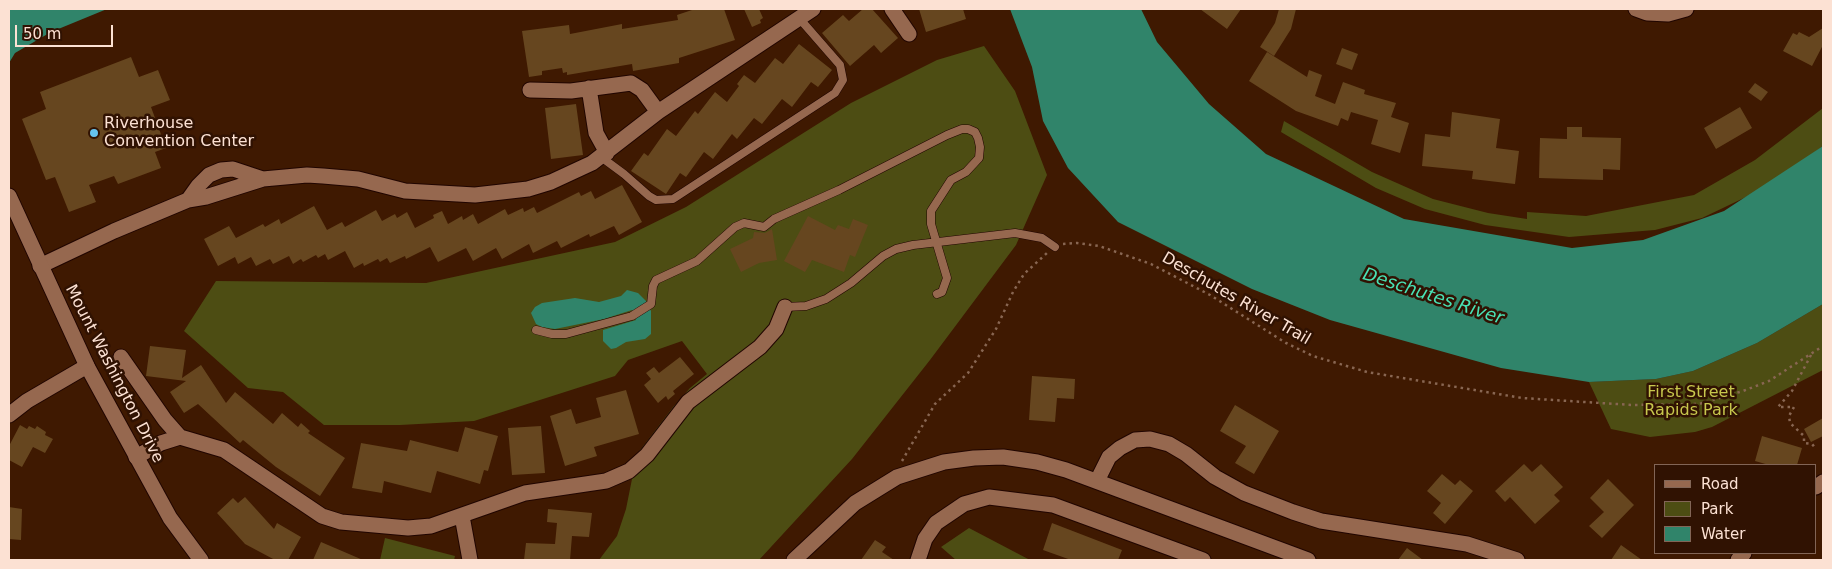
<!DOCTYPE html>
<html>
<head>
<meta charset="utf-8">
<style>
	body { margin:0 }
	#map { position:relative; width:1832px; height:569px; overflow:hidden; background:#3f1901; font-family:"DejaVu Sans",sans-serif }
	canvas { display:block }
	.frame { position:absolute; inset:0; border:10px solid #fce1d3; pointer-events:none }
	.legend { position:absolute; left:1654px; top:464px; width:162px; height:90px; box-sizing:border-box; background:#301202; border:1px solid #826556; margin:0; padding:6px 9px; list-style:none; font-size:15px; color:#fce1d3 }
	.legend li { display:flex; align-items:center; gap:10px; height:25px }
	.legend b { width:25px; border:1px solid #826556 }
	.scale { position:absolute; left:15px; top:25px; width:98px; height:22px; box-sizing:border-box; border:2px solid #fce1d3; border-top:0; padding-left:6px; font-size:15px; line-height:18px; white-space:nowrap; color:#fce1d3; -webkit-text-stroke:4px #301202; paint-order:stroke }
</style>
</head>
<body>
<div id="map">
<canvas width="1832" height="569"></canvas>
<div class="frame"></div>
<ul class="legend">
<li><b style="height:6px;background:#96684f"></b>Road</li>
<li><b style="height:14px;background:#4d4d13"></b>Park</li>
<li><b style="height:14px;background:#30846a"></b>Water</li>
</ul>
<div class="scale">50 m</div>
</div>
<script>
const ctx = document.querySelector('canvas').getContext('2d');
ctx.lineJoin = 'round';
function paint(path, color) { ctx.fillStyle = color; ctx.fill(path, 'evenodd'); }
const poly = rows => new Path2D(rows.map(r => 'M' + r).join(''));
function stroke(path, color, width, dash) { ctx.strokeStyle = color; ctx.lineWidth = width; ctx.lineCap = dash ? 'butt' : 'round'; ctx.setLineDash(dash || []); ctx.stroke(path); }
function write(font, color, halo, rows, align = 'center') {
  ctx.font = font + ' "DejaVu Sans",sans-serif'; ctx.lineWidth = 5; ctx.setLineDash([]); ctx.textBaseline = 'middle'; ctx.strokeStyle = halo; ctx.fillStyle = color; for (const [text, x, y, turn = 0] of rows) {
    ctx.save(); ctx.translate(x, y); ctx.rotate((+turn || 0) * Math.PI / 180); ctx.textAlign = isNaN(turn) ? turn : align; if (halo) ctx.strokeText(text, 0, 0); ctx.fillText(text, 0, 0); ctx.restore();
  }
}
const green = poly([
	[984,46,1015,91,1047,175,1016,245,930,360,852,459,759,560,599,560,617,536,626,509,637,454,673,407,690,388,707,374,682,341,628,360,615,376,474,421,400,425,324,425,283,392,248,388,184,331,216,281,426,283,615,242,686,207,851,103,937,60],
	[1823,108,1823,146,1771,185,1702,218,1655,230,1569,237,1485,225,1425,209,1376,188,1281,132,1284,121,1372,172,1433,199,1488,213,1527,219,1527,212,1586,216,1694,195,1755,160],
	[1823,304,1823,370,1712,427,1695,432,1650,437,1611,429,1589,382,1656,379,1693,371,1757,343],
	[969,528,1030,560,956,560,941,547],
	[385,538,455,556,454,560,380,560]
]);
const water = poly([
	[9,9,107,9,51,32,15,53,9,63],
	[1010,9,1141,9,1157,42,1209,104,1266,154,1404,219,1572,248,1643,240,1724,211,1823,146,1823,304,1757,343,1693,371,1656,379,1589,382,1501,368,1330,320,1252,289,1118,222,1068,168,1043,121,1032,67],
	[627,290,638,293,646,301,651,311,651,334,645,339,626,342,616,348,611,349,603,341,603,330,636,320,632,310,604,319,555,329,542,327,536,324,531,313,535,307,542,303,575,298,599,302,621,296]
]);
const building = poly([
	[695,9,724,9,735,40,679,58,679,63,633,71,632,64,567,75,567,72,563,73,562,68,542,71,542,75,529,77,522,31,569,25,570,34,622,24,622,29,678,20,677,15],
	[744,9,759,9,763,18,760,20,761,23,752,27],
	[863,9,872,9,898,38,881,53,874,45,850,66,822,33,843,15,849,21],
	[919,9,963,9,966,19,926,32],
	[1200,9,1241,9,1227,29],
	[1279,9,1296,9,1291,29,1274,56,1260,47,1275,23],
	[1823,28,1823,45,1812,66,1783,51,1793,33,1797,35,1799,32,1809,37],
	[799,44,832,70,818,87,811,82,792,107,782,99,762,124,754,118,737,139,732,134,713,159,704,152,686,177,680,173,666,194,631,171,644,153,648,156,667,129,676,136,695,111,698,114,715,92,727,102,739,86,737,84,744,75,755,83,775,58,783,64],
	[1342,48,1358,54,1352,70,1336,64],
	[1267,52,1307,77,1309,70,1322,75,1315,96,1335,104,1343,82,1365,90,1364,94,1396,103,1391,117,1409,123,1400,153,1371,144,1378,120,1351,112,1348,121,1341,118,1338,126,1296,111,1249,81],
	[131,57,139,77,158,70,170,100,151,107,166,148,155,152,161,168,118,184,114,176,89,185,96,202,69,212,55,177,46,180,22,119,46,109,40,92],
	[1755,83,1768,92,1761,101,1748,92],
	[576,104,583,155,551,159,545,108],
	[1740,107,1752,128,1716,149,1704,128],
	[1452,112,1500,119,1496,148,1519,151,1515,184,1472,179,1473,171,1422,166,1425,134,1450,137],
	[1567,127,1582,127,1582,137,1621,138,1620,170,1603,169,1603,180,1539,178,1540,138,1567,139],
	[622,185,642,222,619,235,614,226,590,237,589,234,561,248,557,241,533,253,529,244,502,259,496,248,473,261,466,248,438,262,430,247,406,259,405,256,390,263,387,258,380,262,378,259,364,266,363,263,354,268,345,251,328,260,325,254,318,258,316,255,303,262,301,259,293,264,289,256,273,264,270,259,256,266,251,257,238,264,235,257,218,266,204,239,229,226,236,238,263,224,265,227,279,219,281,224,314,206,327,230,342,222,345,227,376,210,382,221,395,214,397,218,407,212,415,228,434,218,433,215,442,211,448,224,462,216,463,220,473,214,478,224,505,209,508,215,523,208,524,212,534,207,537,213,579,192,581,196,591,191,595,199],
	[808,216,835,230,838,225,849,229,853,219,868,225,855,257,850,255,844,272,812,260,805,272,784,261],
	[772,229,777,260,759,263,741,272,730,249,753,238,754,232,765,233],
	[150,346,186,350,182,378,201,365,226,403,235,392,273,424,282,413,298,427,301,423,310,431,308,433,345,458,320,496,276,467,243,440,240,443,198,404,184,413,170,392,186,381,146,376],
	[680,357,694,374,673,391,675,394,668,400,666,396,658,403,644,385,651,379,646,373,654,367,659,373],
	[1032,376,1075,379,1074,399,1057,398,1055,422,1029,420],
	[626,390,639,434,594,447,597,456,565,466,550,416,571,409,576,424,601,417,596,398],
	[1235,405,1279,431,1254,474,1235,463,1246,446,1220,431],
	[1823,418,1823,436,1811,442,1804,429],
	[20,425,27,429,29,426,35,429,37,426,46,432,45,435,53,439,45,453,33,447,22,467,9,460,9,446],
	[541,426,545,473,512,475,508,428],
	[465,427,498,436,488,471,484,470,480,484,437,471,431,493,384,481,382,493,352,488,361,443,407,451,410,440,458,452],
	[1762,436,1802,448,1797,465,1769,465,1755,461],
	[1524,464,1532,472,1541,464,1563,487,1554,495,1560,501,1535,524,1510,497,1505,502,1495,491],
	[1442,474,1455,485,1460,480,1473,491,1445,524,1433,513,1441,503,1427,491],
	[1608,479,1634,505,1602,538,1589,526,1604,512,1590,498],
	[245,497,274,529,277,523,301,537,288,560,275,560,245,544,217,513,233,498,238,503],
	[9,507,22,509,21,540,9,539],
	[548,509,592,513,589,537,572,536,570,560,524,560,526,543,555,544,557,523,547,522],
	[1052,523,1122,550,1118,560,1071,560,1043,550],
	[875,540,886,547,882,552,894,560,861,560],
	[321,542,363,560,313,560],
	[1621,545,1642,560,1611,560],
	[1407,548,1423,560,1398,560]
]);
const path = poly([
	[1063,244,1077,243,1099,246,1151,264,1210,295,1286,343,1313,356,1367,372,1522,398,1632,405,1699,404,1743,391,1769,381,1823,346],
	[1811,355,1792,391,1778,407,1794,407,1789,416,1790,423,1804,436,1804,443,1812,444,1816,449],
	[902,461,935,404,968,373,996,329,1013,292,1024,274,1047,253]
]);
const lane = poly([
	[601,157,624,174,649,196,656,200,673,199,835,93,843,80,840,65,799,18],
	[785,307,806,306,826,299,851,283,883,256,896,249,913,245,1015,233,1042,238,1055,247],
	[536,330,552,334,566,334,632,316,651,304,653,286,656,280,697,261,735,227,744,223,764,227,774,219,839,190,947,135,962,129,968,129,975,132,978,138,980,147,979,158,966,172,951,180,931,211,931,224,947,278,942,292,937,294]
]);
const street = poly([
	[892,9,909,34],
	[1636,9,1647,13,1668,14,1686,9],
	[589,88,596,133,607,153],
	[530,90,571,91,631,83,642,90,658,112],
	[188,200,198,186,209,175,221,170,233,169,263,179],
	[40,266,114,231,188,200,206,197,263,179,307,175,323,176,358,179,405,191,475,195,528,189,551,182,592,163,658,112,813,9],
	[121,357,165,420,180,437],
	[9,415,27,401,87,366],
	[136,457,161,443,180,437,224,450,322,516,341,522,408,528,431,526,525,493,606,481,629,471,647,455,688,402,760,347,776,329,785,307],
	[1097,481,1109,457,1120,448,1135,440,1150,439,1169,444,1186,454,1215,477,1244,493,1293,512,1321,521,1467,544,1517,560],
	[1816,487,1823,482],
	[462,516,470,560],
	[918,560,925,539,936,523,964,504,989,497,1053,505,1203,560],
	[1738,560,1744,553]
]);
const secondary = poly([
	[9,196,87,366,170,518,201,560],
	[794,560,855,503,897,477,944,462,974,458,1003,457,1037,462,1066,470,1308,560]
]);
const markers = [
	[94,133,5,"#66c4ef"]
];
const poiNames = [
	["Riverhouse",104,124],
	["Convention Center",104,142]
];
const streetNames = [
	["Deschutes River Trail",1236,299,30],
	["Mount Washington Drive",114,374,63]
];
const parkNames = [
	["First Street",1691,393],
	["Rapids Park",1691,411]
];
const waterNames = [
	["Deschutes River",1433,297,18]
];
paint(green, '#4d4d13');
paint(water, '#30846a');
paint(building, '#66461f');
stroke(lane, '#200500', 9);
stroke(street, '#200500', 17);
stroke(secondary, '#200500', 17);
stroke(path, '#886652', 2.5, [2.5, 4]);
stroke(lane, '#96684f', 8);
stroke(street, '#96684f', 15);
stroke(secondary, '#96684f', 15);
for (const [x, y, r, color] of markers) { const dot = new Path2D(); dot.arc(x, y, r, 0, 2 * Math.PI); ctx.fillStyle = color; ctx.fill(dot); stroke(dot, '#301202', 2); }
write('16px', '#fce1d3', '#301202', poiNames, 'left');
write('16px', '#fce1d3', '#301202', streetNames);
write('16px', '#c7c74d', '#301202', parkNames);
write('italic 18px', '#49e2b5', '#301202', waterNames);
</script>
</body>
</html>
